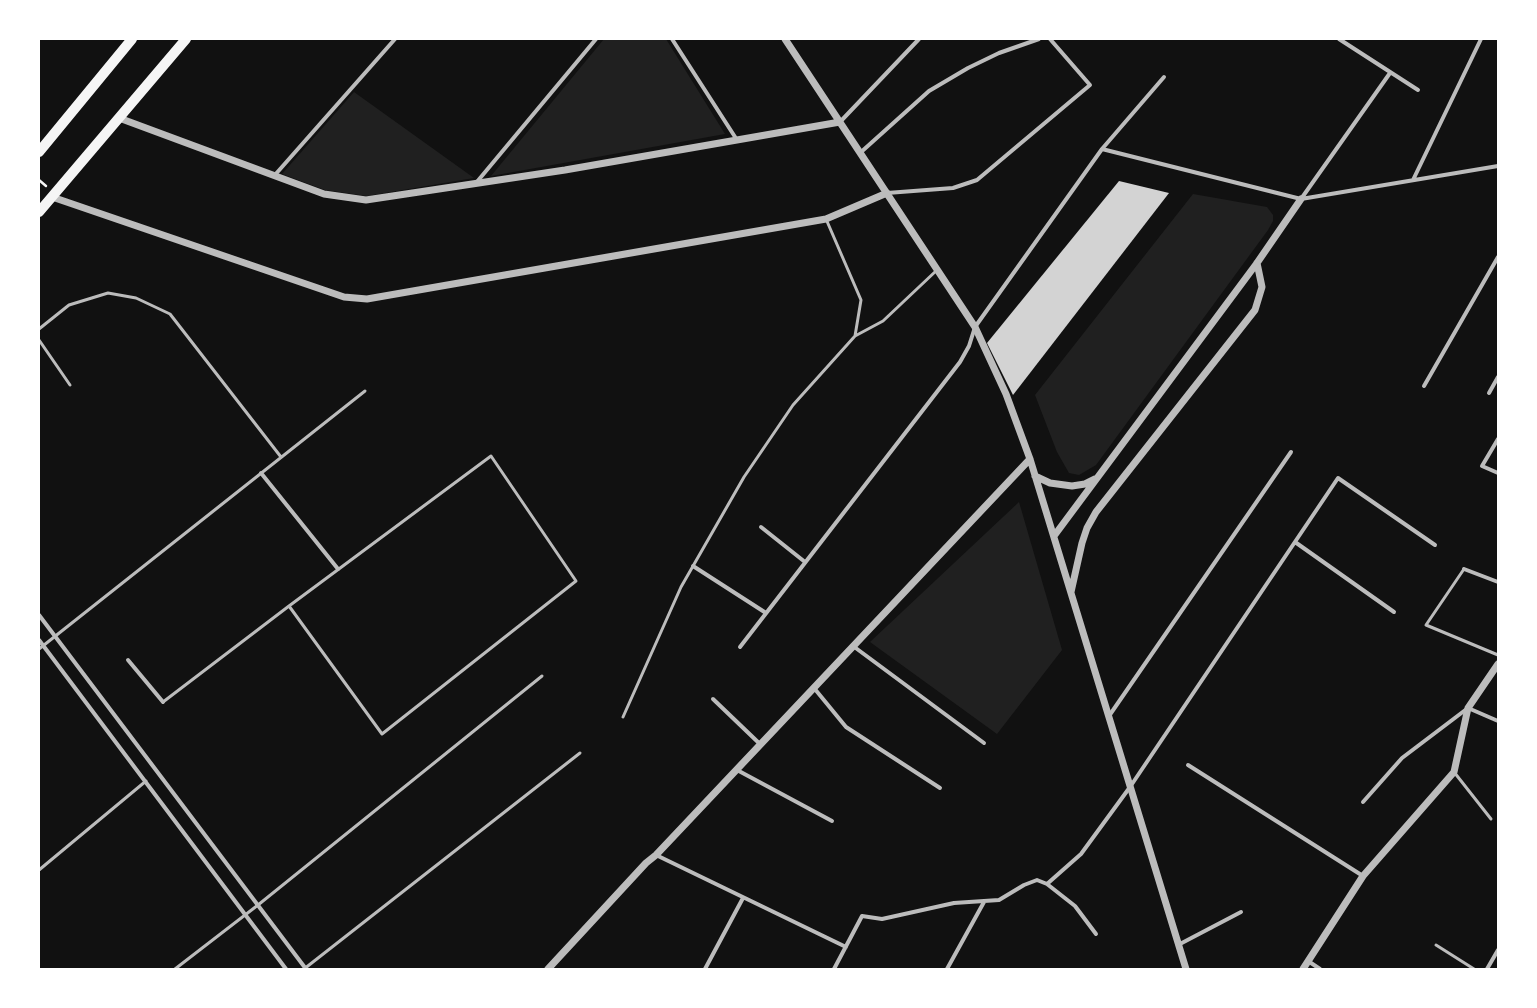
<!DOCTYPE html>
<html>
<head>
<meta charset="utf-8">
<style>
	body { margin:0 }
	#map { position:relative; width:1537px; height:1008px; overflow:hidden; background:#111; font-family:Inter,sans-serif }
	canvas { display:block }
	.frame { position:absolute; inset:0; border:40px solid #fff; pointer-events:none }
</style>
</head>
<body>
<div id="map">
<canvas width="1537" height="1008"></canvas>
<div class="frame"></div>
</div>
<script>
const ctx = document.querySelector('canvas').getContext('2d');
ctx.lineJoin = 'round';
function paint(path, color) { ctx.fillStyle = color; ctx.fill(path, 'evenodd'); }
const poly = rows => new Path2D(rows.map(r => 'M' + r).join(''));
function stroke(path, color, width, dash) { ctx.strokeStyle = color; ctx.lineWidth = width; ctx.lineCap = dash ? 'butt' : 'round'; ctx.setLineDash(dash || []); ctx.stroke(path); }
const green = poly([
	[604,39,666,39,725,134,491,176],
	[354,92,474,178,367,196,325,190,282,174],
	[1193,194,1267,207,1273,215,1273,221,1268,230,1096,465,1079,475,1069,473,1057,452,1035,395],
	[1019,502,1062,650,997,734,870,642]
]);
const building = poly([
	[1119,181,1169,193,1013,395,987,343]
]);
const path = poly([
	[39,180,46,186]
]);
const service = poly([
	[39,329,69,305,108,293,136,298,170,314,281,457],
	[855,336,883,321,937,270],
	[39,340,70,385],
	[1464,569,1426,625,1498,655],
	[39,649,365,391],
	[163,702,289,606,491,456,576,581,382,734,289,606],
	[623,717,681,587,744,477,793,405,855,336,861,300,826,219],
	[1454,772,1491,819],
	[39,870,146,781],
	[1436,945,1474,969],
	[175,969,258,905,542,676],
	[304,969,580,753]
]);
const minor = poly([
	[672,39,737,140],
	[1339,39,1418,90],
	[840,122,919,39],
	[1102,149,1301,199,1498,166],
	[860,153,929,91,968,68,999,53,1039,39],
	[274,176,395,39],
	[1413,180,1481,39],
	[476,183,596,39],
	[887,193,953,188,977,180,1090,85,1050,39],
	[1301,199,1390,73],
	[1424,386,1498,257],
	[1489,393,1498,377],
	[1498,439,1482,466,1498,473],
	[261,473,338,569],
	[761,527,805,562],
	[1295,542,1394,612],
	[693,566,766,613],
	[1464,569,1498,582],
	[39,615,306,969],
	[39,640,286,969],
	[853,646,984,743],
	[740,647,960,362,969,346,975,327,1102,149,1164,77],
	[128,660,163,702],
	[814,688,846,727,940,788],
	[713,699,761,745],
	[1109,716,1291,452],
	[1188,765,1363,876],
	[737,770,832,821],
	[1363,802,1402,758,1468,708,1498,721],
	[656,855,846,947],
	[1047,884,1081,854,1130,787,1338,478,1435,545],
	[1178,945,1241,912],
	[1308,961,1320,969],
	[705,969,743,898],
	[834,969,862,916,882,919,954,903,999,900,1024,885,1037,880,1047,884,1075,906,1096,934],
	[947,969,984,902],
	[1487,969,1498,950]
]);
const tertiary = poly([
	[785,39,975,327,1006,394,1030,459,1186,969],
	[119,118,324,194,366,200,565,170,840,122],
	[52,197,344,297,367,299,826,219,887,193],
	[1035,476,1050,483,1072,486,1085,484,1095,479],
	[1054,536,1257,263,1301,199],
	[1071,592,1082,543,1087,528,1096,512,1255,310,1262,287,1257,263],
	[548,969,646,863,656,855,1030,459],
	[1303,969,1363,876,1454,772,1468,708,1498,664]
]);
const primary = poly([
	[39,152,132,39],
	[39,212,186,39]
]);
paint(green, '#202020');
paint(building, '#d3d3d3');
stroke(path, '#f5f5f5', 2.5);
stroke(service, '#bcbcbc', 3);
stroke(minor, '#bcbcbc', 4);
stroke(tertiary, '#bcbcbc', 7);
stroke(primary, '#f5f5f5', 10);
</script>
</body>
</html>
